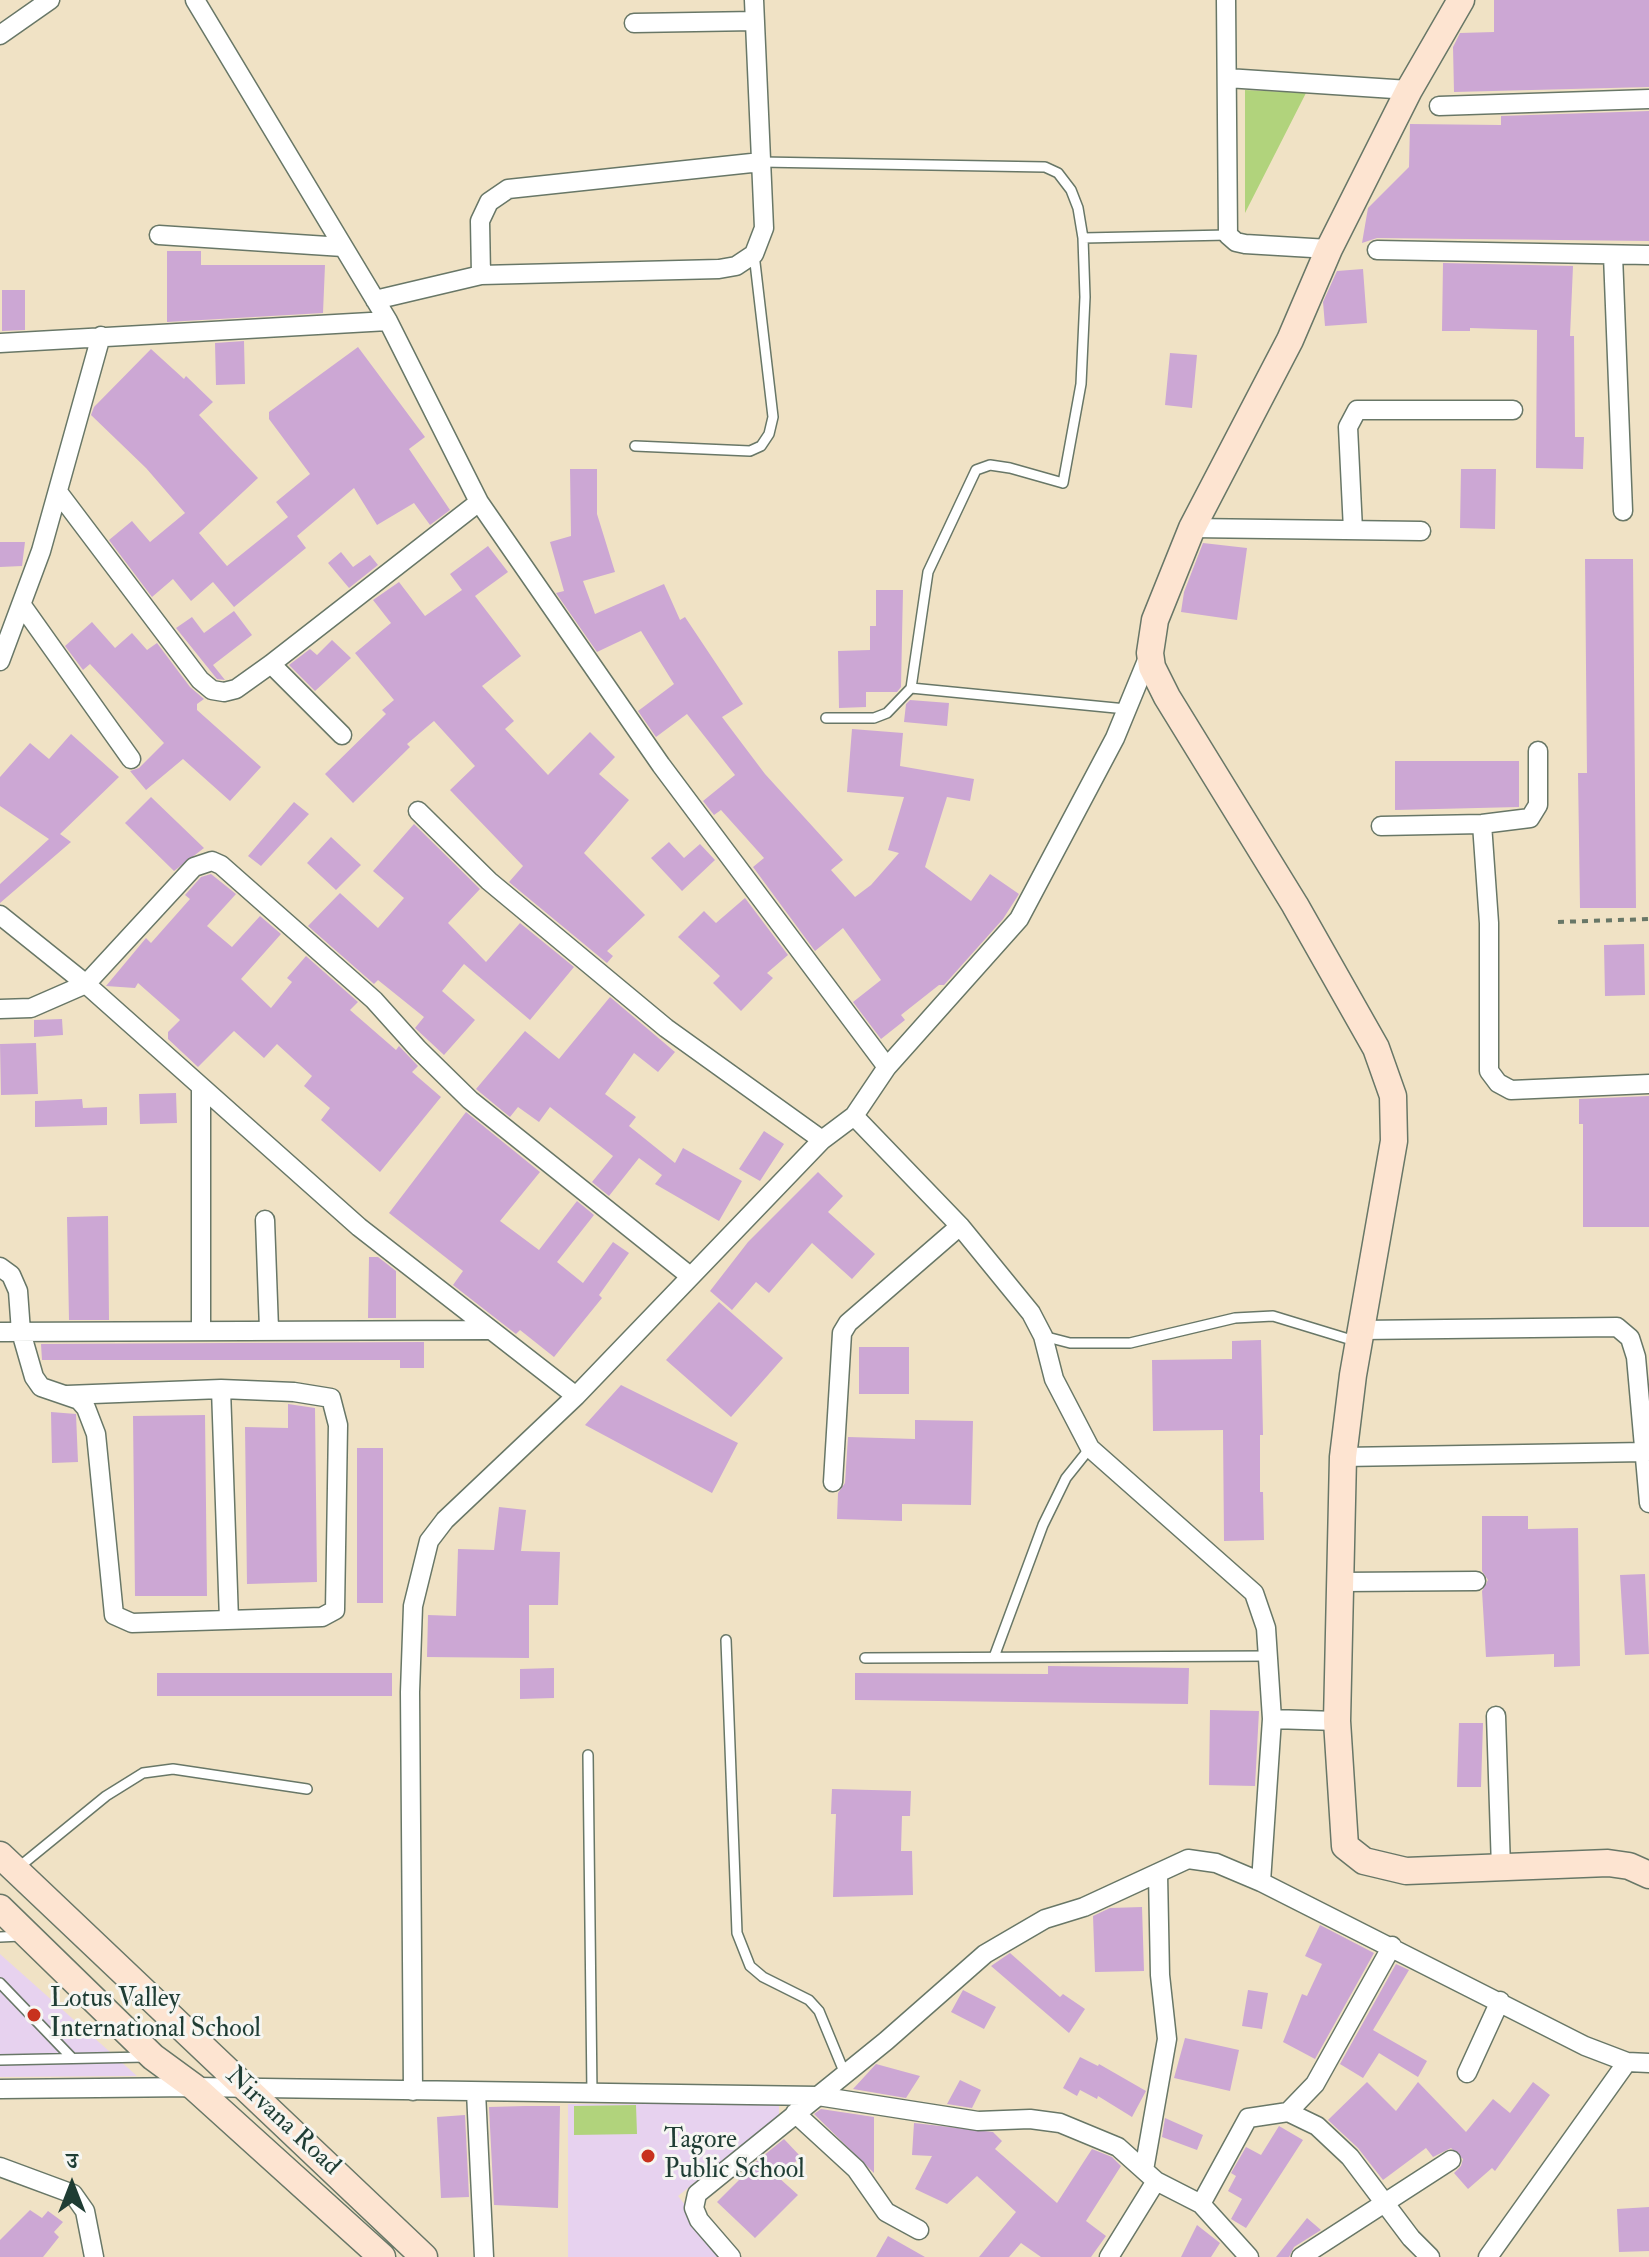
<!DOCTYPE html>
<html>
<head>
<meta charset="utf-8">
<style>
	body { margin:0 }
	#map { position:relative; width:1649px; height:2257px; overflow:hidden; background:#f0e2c5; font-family:"IM FELL Double Pica","Noto Serif Devanagari",serif }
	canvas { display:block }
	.north { position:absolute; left:32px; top:2145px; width:80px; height:80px; -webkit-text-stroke:6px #f6f6f2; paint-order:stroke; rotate:0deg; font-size:22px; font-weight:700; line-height:32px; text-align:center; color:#1f3d34 }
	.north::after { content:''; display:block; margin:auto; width:28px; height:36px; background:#1f3d34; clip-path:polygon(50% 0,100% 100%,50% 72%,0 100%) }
</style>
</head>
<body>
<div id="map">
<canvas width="1649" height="2257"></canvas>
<div class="north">उ</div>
</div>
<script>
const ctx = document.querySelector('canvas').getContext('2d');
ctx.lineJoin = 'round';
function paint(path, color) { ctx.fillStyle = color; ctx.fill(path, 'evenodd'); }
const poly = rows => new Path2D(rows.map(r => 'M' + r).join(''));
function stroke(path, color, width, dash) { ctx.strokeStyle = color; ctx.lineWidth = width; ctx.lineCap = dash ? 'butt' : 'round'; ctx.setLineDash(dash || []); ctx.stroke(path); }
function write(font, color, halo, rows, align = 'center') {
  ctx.font = font + ' "IM FELL Double Pica",serif'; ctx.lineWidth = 6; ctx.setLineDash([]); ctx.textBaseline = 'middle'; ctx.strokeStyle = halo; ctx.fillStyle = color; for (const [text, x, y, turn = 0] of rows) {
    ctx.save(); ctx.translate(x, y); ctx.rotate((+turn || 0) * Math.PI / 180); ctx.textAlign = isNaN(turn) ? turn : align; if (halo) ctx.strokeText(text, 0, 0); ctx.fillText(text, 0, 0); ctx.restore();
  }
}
const built = poly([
	[0,1954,137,2076,0,2077],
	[568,2104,779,2104,779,2115,678,2196,726,2257,568,2257]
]);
const green = poly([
	[1245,90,1306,93,1245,213],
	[636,2105,637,2134,574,2135,574,2106]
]);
const building = poly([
	[1494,0,1649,0,1649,87,1454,92,1453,47,1460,33,1494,32],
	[1649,111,1649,241,1377,238,1362,243,1368,208,1409,167,1410,124,1501,125,1501,116],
	[167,251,201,251,201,265,325,265,323,313,167,322],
	[1443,263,1573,266,1570,336,1574,336,1575,437,1584,437,1583,469,1536,468,1537,330,1470,328,1470,331,1442,331],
	[1363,269,1367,323,1325,326,1323,302,1337,271],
	[2,290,25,290,25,330,2,331],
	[244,341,245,384,216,385,215,343],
	[358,347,425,437,409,449,450,510,430,525,414,503,377,525,354,488,297,536,306,548,234,607,213,582,191,601,173,579,152,597,109,540,132,521,150,542,185,513,146,468,91,415,94,407,151,349,184,379,186,376,213,402,199,415,258,478,199,533,227,566,288,517,276,502,310,474,269,419,269,412],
	[1170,353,1197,355,1192,408,1165,405],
	[570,469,597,469,597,514,615,572,583,581,595,614,664,584,680,620,685,617,743,704,722,717,765,774,843,860,831,870,855,897,871,885,899,853,888,850,904,797,847,792,852,729,903,733,900,766,974,779,970,801,947,797,925,867,971,901,990,874,1019,894,1003,919,944,985,939,985,901,1015,905,1020,881,1039,853,1002,881,980,843,928,815,951,753,867,764,858,721,810,714,815,703,801,735,775,687,714,656,737,638,711,674,684,641,631,597,652,556,593,564,591,550,542,571,536],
	[1461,469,1496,469,1495,529,1460,528],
	[0,542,25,542,22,566,0,567],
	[1203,543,1247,548,1237,620,1181,612,1184,592],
	[488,546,508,572,475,596,521,656,482,686,514,721,505,729,548,775,590,732,615,757,599,774,629,800,584,853,645,915,607,951,613,956,607,963,509,882,523,866,450,790,475,766,434,721,407,744,410,747,353,803,325,774,386,714,382,710,394,700,355,653,391,623,373,600,399,582,425,616,462,590,450,574],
	[341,552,353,567,370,555,378,565,349,588,328,563],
	[1585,559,1633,559,1636,908,1580,908,1578,773,1587,773],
	[876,590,903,590,901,687,897,692,866,692,866,707,839,708,838,651,870,650,870,626,876,626],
	[234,611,252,635,213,665,225,680,217,679,176,628,192,617,204,633],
	[92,622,115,648,132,633,147,650,157,643,190,687,204,699,197,704,197,710,261,767,230,801,183,759,146,790,130,771,139,768,164,743,90,664,83,670,65,646],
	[332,640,351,658,315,691,289,665,310,649,317,655],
	[910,700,949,703,947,726,904,722,906,704],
	[71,734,119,777,60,834,71,842,0,903,0,884,49,839,0,806,0,777,30,743,49,759],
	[1395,761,1519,761,1519,807,1395,810],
	[151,797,204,848,174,871,125,823],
	[294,802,309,814,261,866,248,856],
	[414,824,480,889,448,923,486,962,520,923,574,967,530,1020,464,964,442,991,475,1020,444,1055,415,1028,424,1017,378,980,374,984,308,926,340,893,378,928,404,898,373,871],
	[331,837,361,865,336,890,307,863],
	[669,842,684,858,700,844,715,860,682,891,651,858],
	[211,874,236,894,207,926,232,947,260,916,281,934,241,979,271,1008,292,982,287,978,306,956,358,1002,350,1010,396,1050,399,1046,418,1066,412,1072,441,1097,380,1172,321,1120,330,1108,304,1086,312,1076,277,1044,264,1058,234,1031,198,1067,168,1039,168,1032,180,1020,138,983,135,988,106,986,146,938,151,943,190,899,185,895,201,877],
	[745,898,788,955,767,973,773,978,741,1011,713,983,720,976,678,937,704,911,716,923],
	[1644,944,1645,995,1605,996,1604,945],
	[610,997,675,1052,658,1072,634,1053,605,1094,636,1117,629,1126,675,1163,683,1148,742,1181,719,1221,655,1184,662,1175,639,1158,609,1196,592,1182,613,1156,550,1107,539,1122,518,1107,510,1117,476,1089,525,1031,559,1059],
	[62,1019,63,1035,34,1037,34,1020],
	[36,1043,38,1094,1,1095,0,1044],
	[176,1093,177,1123,140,1124,139,1094],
	[1649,1096,1649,1227,1583,1227,1583,1124,1579,1124,1579,1099],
	[82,1099,83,1108,107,1107,107,1125,35,1127,35,1101],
	[466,1112,540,1172,500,1221,539,1250,577,1201,594,1215,557,1262,583,1283,613,1242,629,1253,599,1295,602,1298,554,1357,520,1330,516,1334,453,1285,463,1271,389,1213],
	[764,1131,784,1144,760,1181,739,1169],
	[818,1172,843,1196,828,1212,875,1254,852,1279,812,1243,769,1293,756,1282,732,1310,710,1291,748,1242],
	[108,1216,109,1320,69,1320,67,1217],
	[369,1257,378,1257,396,1271,396,1318,368,1318],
	[719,1302,783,1358,731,1417,666,1360],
	[1261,1340,1263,1435,1260,1435,1260,1492,1263,1492,1264,1540,1224,1541,1223,1430,1153,1431,1152,1360,1232,1359,1232,1341],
	[424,1342,424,1368,400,1368,400,1360,42,1360,41,1344],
	[859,1347,909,1347,909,1394,859,1394],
	[621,1385,738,1443,712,1493,585,1425],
	[288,1404,315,1408,317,1582,247,1584,245,1427,288,1428],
	[51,1412,76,1414,78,1462,52,1463],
	[205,1415,207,1596,135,1596,133,1416],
	[915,1420,973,1421,971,1505,902,1504,902,1521,837,1519,838,1493,845,1483,848,1437,915,1439],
	[357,1448,383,1448,383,1603,357,1603],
	[499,1507,526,1510,521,1551,560,1552,558,1605,529,1605,529,1658,427,1657,428,1615,456,1616,458,1549,494,1550],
	[1482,1516,1528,1516,1528,1529,1578,1528,1580,1666,1554,1667,1554,1654,1486,1657,1482,1591,1488,1580,1482,1571],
	[1645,1574,1649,1654,1625,1655,1620,1575],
	[1048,1666,1189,1668,1188,1704,855,1700,855,1673,1048,1674],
	[554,1668,554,1698,520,1699,520,1669],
	[157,1673,392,1673,392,1696,157,1696],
	[1210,1710,1259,1711,1255,1786,1209,1785],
	[1459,1723,1483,1723,1481,1787,1457,1787],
	[832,1789,911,1791,910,1816,902,1816,901,1851,912,1851,913,1895,833,1897,836,1814,831,1814],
	[1142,1907,1144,1971,1095,1972,1093,1916,1110,1908],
	[1320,1925,1374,1953,1315,2059,1283,2042,1302,1994,1307,1996,1322,1964,1305,1956],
	[1010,1953,1060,1997,1063,1994,1085,2009,1069,2033,991,1966],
	[1396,1964,1409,1970,1373,2030,1427,2061,1418,2077,1379,2053,1363,2078,1340,2064],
	[963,1990,996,2007,984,2029,951,2012],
	[1248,1990,1268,1993,1262,2029,1242,2026],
	[1185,2038,1239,2050,1230,2091,1174,2078],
	[1080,2057,1098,2066,1099,2064,1146,2091,1132,2117,1098,2096,1097,2099,1080,2090,1077,2096,1063,2088],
	[876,2064,920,2076,906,2098,853,2089],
	[960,2080,981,2090,972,2108,947,2104],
	[1367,2082,1396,2111,1418,2082,1466,2132,1493,2099,1510,2113,1533,2082,1550,2095,1495,2171,1492,2168,1468,2189,1454,2173,1461,2166,1463,2159,1451,2148,1433,2157,1426,2148,1383,2180,1358,2148,1328,2120],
	[525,2106,560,2106,558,2208,494,2205,489,2107],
	[821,2109,874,2117,874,2173,814,2114],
	[465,2115,469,2197,441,2198,437,2117],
	[1165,2118,1203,2135,1197,2150,1162,2137],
	[914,2123,993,2132,1002,2141,995,2149,1057,2203,1092,2149,1112,2157,1121,2166,1086,2221,1106,2236,1091,2257,1041,2257,1021,2243,1009,2257,979,2257,1016,2212,977,2176,947,2204,915,2189,932,2156,912,2155],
	[1279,2126,1303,2140,1246,2228,1231,2219,1242,2199,1228,2191,1236,2176,1231,2173,1246,2147,1261,2155],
	[784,2139,801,2157,778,2177,798,2195,755,2238,717,2202,739,2180,736,2178],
	[1649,2207,1649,2251,1619,2252,1617,2209],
	[30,2210,42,2218,48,2211,63,2222,54,2232,59,2237,43,2257,0,2257,0,2240],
	[1307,2218,1321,2230,1294,2247,1289,2257,1276,2257],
	[1197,2225,1220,2243,1211,2257,1181,2257],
	[888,2236,925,2257,876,2257]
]);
const path = poly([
	[1558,922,1649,919]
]);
const lane = poly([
	[761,162,1045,167,1058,173,1071,190,1078,208,1083,238,1085,297,1081,384,1063,483,1010,468,990,465,976,470,928,572,911,688],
	[1083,238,1228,235],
	[635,446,750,451,761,446,769,434,773,417,754,254],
	[826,718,874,718,887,713,911,688,1126,709],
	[1043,1336,1070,1343,1130,1343,1235,1318,1273,1316,1355,1341],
	[726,1640,737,1933,750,1966,763,1977,809,2000,819,2011,845,2074],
	[994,1657,1043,1525,1066,1478,1090,1448],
	[865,1658,1268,1656],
	[588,1755,592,2094],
	[19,1867,106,1796,143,1773,173,1769,307,1789],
	[0,1937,21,1936],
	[0,1983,72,2058],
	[0,2060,145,2057]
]);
const street = poly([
	[195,0,388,321,479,502,661,765,887,1067],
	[1226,0,1228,235,1236,242,1245,244,1329,249],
	[634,23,755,21],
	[0,35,50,0],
	[1227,78,1409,90],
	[1439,106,1649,99],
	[159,235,343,247],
	[1377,250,1649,255],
	[1613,255,1623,511],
	[481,275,480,221,489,202,508,189,761,162],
	[375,300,481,275,719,269,736,266,754,254,764,228,754,0],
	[0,343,388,321],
	[58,492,200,680,212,690,224,692,236,689,271,664,479,502],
	[1192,528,1421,531],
	[1353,530,1348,427,1357,410,1513,410],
	[21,604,131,759],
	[0,661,41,551,101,336],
	[271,664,342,735],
	[418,811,489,881,666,1028,822,1140],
	[1482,824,1489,923,1489,1071,1498,1083,1511,1090,1649,1084],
	[1381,826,1482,824,1530,818,1538,805,1538,751],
	[0,915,86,984,359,1227,576,1396],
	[0,1009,31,1008,86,984,194,867,212,861,221,865,374,1000,418,1049,470,1100,690,1276],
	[201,1089,201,1329],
	[854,1116,960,1226,1031,1313,1043,1336,1054,1379,1090,1448,1254,1593,1266,1628,1272,1719,1261,1882,1585,2046,1627,2062,1649,2063],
	[265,1220,269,1329],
	[0,1267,11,1275,18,1291,21,1332,34,1377,41,1387,79,1400,86,1408,96,1434,114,1615,132,1623,322,1617,335,1610,338,1425,331,1398,294,1392,221,1389,67,1395],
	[1361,1330,1617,1327,1630,1338,1636,1357,1649,1503],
	[0,1332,488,1330],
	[221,1389,229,1620],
	[1343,1457,1645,1452],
	[833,1482,842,1333,848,1323,960,1226],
	[1341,1582,1476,1581],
	[1496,1716,1501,1868],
	[1272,1719,1337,1721],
	[1467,2073,1500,2001],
	[0,2089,194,2087,818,2096,978,2121,1030,2119,1060,2123,1118,2147,1156,2181,1201,2204,1249,2257],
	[413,2091,410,1692,413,1606,429,1541,445,1520,576,1396,822,1140,854,1116,887,1067,1019,919,1115,738,1150,653],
	[476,2092,484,2257],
	[1288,2112,1317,2126,1350,2157,1411,2238,1430,2257],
	[795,2113,856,2169,886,2212,919,2230],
	[0,2167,73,2194,85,2211,94,2257],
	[1144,2170,1167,2039,1160,1975,1158,1874],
	[1201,2204,1248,2118,1288,2112,1315,2084,1392,1946],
	[731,2257,699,2220,694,2208,697,2194,886,2041,985,1954,1045,1919,1084,1907,1188,1859,1216,1863,1261,1882],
	[1109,2257,1156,2181],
	[1301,2257,1451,2160],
	[1488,2257,1627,2062]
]);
const secondary = poly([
	[1461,0,1409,90,1329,249,1290,340,1192,528,1155,620,1150,653,1152,667,1167,697,1295,905,1376,1048,1393,1096,1394,1141,1353,1375,1343,1457,1337,1721,1345,1846,1364,1861,1406,1871,1608,1863,1629,1866,1649,1875],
	[0,1855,424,2257],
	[0,1908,153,2057,194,2087,382,2257]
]);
const markers = [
	[34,2015,8,"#c8321e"],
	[648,2156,8,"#c8321e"]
];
const poiNames = [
	["Lotus Valley",50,2000],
	["International School",50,2030],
	["Tagore",664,2141],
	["Public School",664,2171]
];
const streetNames = [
	["Nirvana Road",282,2122,43]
];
paint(built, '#e7d2ef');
paint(green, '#b1d37c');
paint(building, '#cca7d4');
stroke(lane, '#687767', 12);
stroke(street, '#687767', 21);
stroke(secondary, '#687767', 29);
stroke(path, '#687767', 4, [6, 6]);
stroke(lane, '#fff', 9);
stroke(street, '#fff', 18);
stroke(secondary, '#fde4d1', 26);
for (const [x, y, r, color] of markers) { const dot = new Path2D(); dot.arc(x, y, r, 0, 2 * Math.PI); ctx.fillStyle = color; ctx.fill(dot); stroke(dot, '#f6f6f2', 3); }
write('26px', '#1f3d34', '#f6f6f2', poiNames, 'left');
write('26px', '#1f3d34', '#f6f6f2', streetNames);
</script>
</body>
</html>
